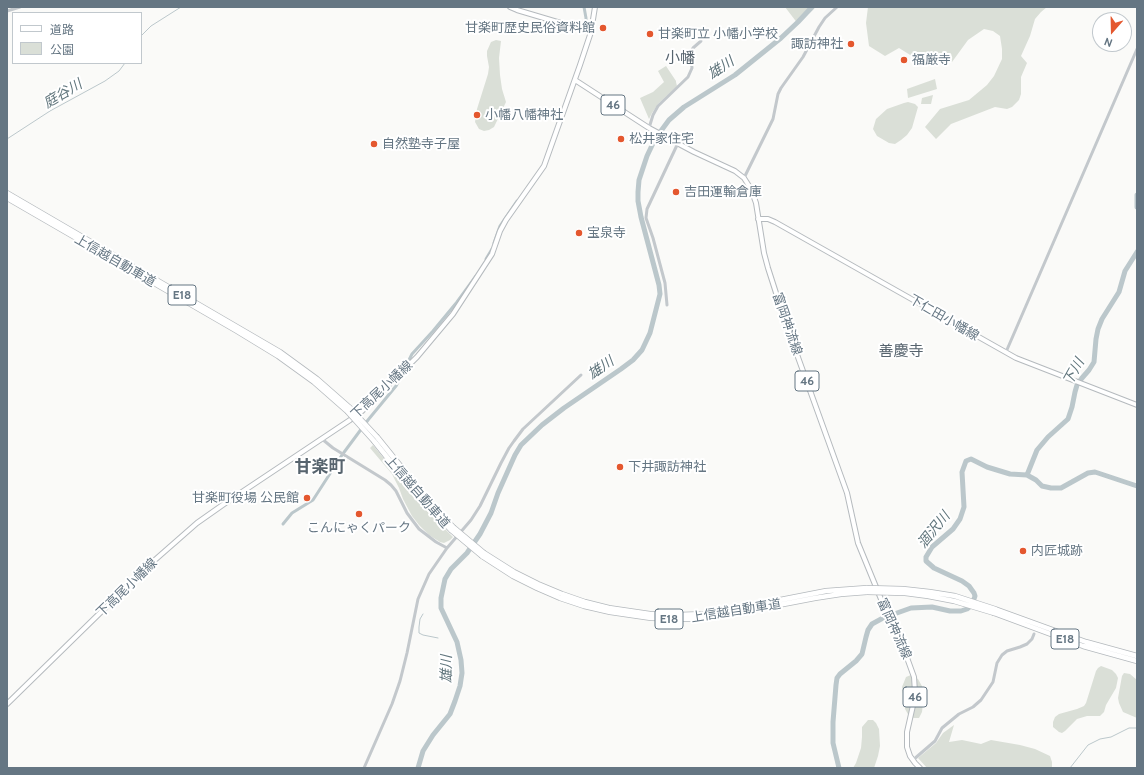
<!DOCTYPE html>
<html>
<head>
<meta charset="utf-8">
<style>
	body { margin:0 }
	#map { position:relative; width:1144px; height:775px; overflow:hidden; background:#fafaf8; font-family:Cabin,"Noto Sans JP",sans-serif }
	canvas { display:block }
	.frame { position:absolute; inset:0; border:8px solid #657683; pointer-events:none }
	.legend { position:absolute; left:12px; top:12px; width:130px; height:52px; box-sizing:border-box; background:#fff; border:1px solid #c1c8cd; margin:0; padding:5px 7px; list-style:none; font-size:12px; color:#657683 }
	.legend li { display:flex; align-items:center; gap:8px; height:20px }
	.legend b { width:20px; border:1px solid #c1c8cd }
	.north { position:absolute; left:1092px; top:12px; width:40px; height:40px; box-sizing:border-box; background:#fff; border:1px solid #c1c8cd; border-radius:50%; rotate:200deg; font-size:11px; font-weight:700; line-height:16px; text-align:center; color:#657683 }
	.north::after { content:''; display:block; margin:auto; width:14px; height:18px; background:#e4572e; clip-path:polygon(50% 0,100% 100%,50% 72%,0 100%) }
</style>
</head>
<body>
<div id="map">
<canvas width="1144" height="775"></canvas>
<div class="frame"></div>
<ul class="legend">
<li><b style="height:5px;background:#fff"></b>道路</li>
<li><b style="height:11px;background:#dadfd7"></b>公園</li>
</ul>
<div class="north">N</div>
</div>
<script>
const ctx = document.querySelector('canvas').getContext('2d');
ctx.lineJoin = 'round';
function paint(path, color) { ctx.fillStyle = color; ctx.fill(path, 'evenodd'); }
const poly = rows => new Path2D(rows.map(r => 'M' + r).join(''));
function stroke(path, color, width, dash) { ctx.strokeStyle = color; ctx.lineWidth = width; ctx.lineCap = dash ? 'butt' : 'round'; ctx.setLineDash(dash || []); ctx.stroke(path); }
function write(font, color, halo, rows, align = 'center') {
  ctx.font = font + ' Cabin,"Noto Sans JP",sans-serif'; ctx.lineWidth = 4; ctx.setLineDash([]); ctx.textBaseline = 'middle'; ctx.strokeStyle = halo; ctx.fillStyle = color; for (const [text, x, y, turn = 0] of rows) {
    ctx.save(); ctx.translate(x, y); ctx.rotate((+turn || 0) * Math.PI / 180); ctx.textAlign = isNaN(turn) ? turn : align; if (halo) ctx.strokeText(text, 0, 0); ctx.fillText(text, 0, 0); ctx.restore();
  }
}
const green = poly([
	[785,7,816,7,798,24],
	[868,7,1047,7,1041,12,1035,19,1030,36,1021,56,1027,63,1021,77,1021,94,1019,100,1012,107,1007,109,995,107,951,124,936,139,925,127,940,109,969,100,987,85,994,76,1002,59,1002,49,1000,36,993,31,984,29,968,40,952,62,915,58,899,48,885,56,869,46,866,23],
	[496,40,501,41,499,58,500,75,502,89,506,102,494,127,489,130,484,131,479,129,475,122,477,109,488,74,489,67,487,56,487,51,491,42],
	[666,66,676,81,676,82,677,86,658,104,652,113,649,119,640,98,653,92,664,82,658,71],
	[935,79,937,89,908,98,907,89],
	[933,95,931,104,921,104,922,98],
	[908,102,915,104,918,107,912,128,907,135,901,140,895,144,889,143,877,136,873,129,876,119,887,109,904,103],
	[373,445,421,505,453,537,450,540,444,543,440,542,429,535,419,525,412,516,403,499,399,488,392,474,370,448],
	[1101,666,1112,670,1116,674,1118,678,1116,688,1106,705,1104,712,1100,716,1087,716,1077,719,1065,731,1062,733,1059,732,1053,727,1053,722,1055,717,1059,714,1077,709,1084,706,1086,703,1096,671,1098,668],
	[1124,673,1130,674,1137,680,1137,718,1123,712,1119,703,1118,698,1122,676],
	[911,675,918,679,923,688,923,703,922,712,919,718,914,718,909,716,905,709,902,687,906,677],
	[868,720,873,720,876,723,879,729,880,746,878,756,874,768,853,768,856,763,861,748,862,737,862,727],
	[954,725,949,742,962,740,981,744,991,740,1020,745,1035,749,1050,756,1052,762,1052,768,927,768,918,758,936,743,943,733]
]);
const stream = poly([
	[141,36,151,26,181,7],
	[7,139,50,111,105,81,119,71,125,63],
	[1134,485,1137,482],
	[423,614,420,619,419,627,419,633,423,635,438,638],
	[1070,768,1088,745,1100,739,1111,737,1129,728,1137,728]
]);
const canal = poly([
	[584,7,586,18,586,29],
	[494,243,500,226,517,201],
	[486,259,492,249],
	[405,368,412,354,433,331,457,302,476,276],
	[283,524,292,513,313,500,342,455,368,420,396,386,403,373]
]);
const river = poly([
	[1137,195,1137,207],
	[1027,475,1037,450,1048,437,1068,419,1072,407,1075,392,1077,385,1082,378,1089,370,1094,362,1096,339,1098,329,1102,319,1119,292,1125,271,1137,252],
	[418,768,423,751,433,735,450,714,455,701,460,686,462,673,461,660,457,642,441,608,441,598,445,579,451,569,467,553,480,534,491,513,498,493,515,455,521,445,542,425,564,408,621,369,633,360,642,350,650,333,660,294,659,285,641,217,638,201,638,192,639,180,647,156,655,139,669,120,684,107,735,75,781,38,798,22,812,7],
	[839,768,833,743,833,722,836,685,837,678,840,674,856,661,862,654,866,637,868,630,872,624,883,618,911,608,932,607,950,611,961,611,967,609,972,605,975,596,974,593,969,586,962,581,934,568,926,561,926,557,932,547,953,529,960,519,964,507,962,472,966,461,971,459,987,467,1010,474,1027,475,1036,480,1042,486,1051,488,1061,488,1088,473,1095,472,1137,486]
]);
const minor = poly([
	[7,11,20,7],
	[649,128,653,115,658,106,688,77,692,68,691,59,692,51,693,48,701,41],
	[744,178,773,119,778,94,781,88,803,57,819,27,825,18,837,7],
	[667,305,665,283,653,238,646,218,647,209,678,143],
	[1006,352,1137,49],
	[322,439,333,448,385,480,391,485,396,491,407,513,419,529,436,542,447,548],
	[913,760,935,741,942,728,959,714,973,707,981,700,993,682,997,663,1002,655,1007,651,1020,647,1027,644,1032,639,1034,634],
	[364,768,392,704,400,681,407,653,418,599,429,574,447,548,471,520,480,506,501,463,509,448,514,441,523,429,581,375]
]);
const major = poly([
	[510,7,517,10,591,32],
	[575,80,649,128,694,152,735,171,744,178,751,189,756,203,764,253,768,268,786,324,847,493,858,543,883,604,902,644,914,677,915,692,914,701,907,732,907,747,910,756,915,763,920,768],
	[758,219,768,219,775,222,1016,358,1137,405],
	[7,704,148,566,197,523,224,504,350,420,362,411,417,357,453,314,492,254,500,231,506,220,544,166,580,65,591,32,595,7]
]);
const highway = poly([
	[7,193,280,352,317,379,350,408],
	[7,198,237,331,278,356,314,382,347,411],
	[377,437,427,499,453,527],
	[374,441,423,502,451,530],
	[484,553,514,572,538,584,562,594,585,602,609,608,650,614,677,615,705,614,734,609,826,591,867,588],
	[482,556,513,576,537,588,560,598,584,606,610,612,651,618,692,619,721,616,815,598,841,594,867,592],
	[995,609,1086,642,1137,656],
	[994,613,1083,646,1137,661]
]);
const highwayBridge = poly([
	[350,408,377,437],
	[347,411,374,441],
	[453,527,484,553],
	[451,530,482,556],
	[867,588,903,589,930,592,955,596,995,609],
	[867,592,905,593,928,596,954,601,994,613]
]);
const markers = [
	[603,28,4,"#e4572e"],
	[650,34,4,"#e4572e"],
	[851,44,4,"#e4572e"],
	[904,60,4,"#e4572e"],
	[477,115,4,"#e4572e"],
	[621,139,4,"#e4572e"],
	[374,144,4,"#e4572e"],
	[676,192,4,"#e4572e"],
	[579,233,4,"#e4572e"],
	[620,467,4,"#e4572e"],
	[307,498,4,"#e4572e"],
	[359,514,4,"#e4572e"],
	[1023,551,4,"#e4572e"]
];
const shields = [
	[613,105,24],
	[182,295,28],
	[807,381,24],
	[669,619,28],
	[1065,639,28],
	[915,697,24]
];
const shieldNames = [
	["46",613,105],
	["E18",182,295],
	["46",807,381],
	["E18",669,619],
	["E18",1065,639],
	["46",915,697]
];
const poiNames = [
	["甘楽町歴史民俗資料館",595,28,"right"],
	["甘楽町立 小幡小学校",658,34],
	["諏訪神社",843,44,"right"],
	["福厳寺",912,60],
	["小幡八幡神社",485,115],
	["松井家住宅",629,139],
	["自然塾寺子屋",382,144],
	["吉田運輸倉庫",684,192],
	["宝泉寺",587,233],
	["下井諏訪神社",628,467],
	["甘楽町役場 公民館",299,498,"right"],
	["こんにゃくパーク",359,528,"center"],
	["内匠城跡",1031,551]
];
const streetNames = [
	["上信越自動車道",115,261,30],
	["下仁田小幡線",944,318,30],
	["富岡神流線",787,324,71],
	["下高尾小幡線",382,390,-43],
	["上信越自動車道",417,492,49],
	["下高尾小幡線",127,588,-44],
	["上信越自動車道",736,611,-9],
	["富岡神流線",894,629,66]
];
const waterNames = [
	["雄川",721,68,-34],
	["庭谷川",63,94,-31],
	["雄川",601,368,-35],
	["下川",1074,372,-61],
	["涸沢川",934,530,-51],
	["雄川",447,669,-90]
];
const quarterNames = [
	["小幡",680,59],
	["善慶寺",901,352]
];
const districtNames = [
	["甘楽町",320,467]
];
paint(green, '#dadfd7');
stroke(stream, '#bbc7cb', 1);
stroke(canal, '#bbc7cb', 3);
stroke(river, '#bbc7cb', 5);
stroke(major, '#b5babe', 6);
stroke(highway, '#b4b9bd', 6);
stroke(minor, '#c3c8cc', 3);
stroke(major, '#fff', 4);
stroke(highway, '#fff', 4.5);
stroke(highwayBridge, '#b4b9bd', 6, []);
stroke(highwayBridge, '#fff', 4.5);
for (const [x, y, r, color] of markers) { const dot = new Path2D(); dot.arc(x, y, r, 0, 2 * Math.PI); ctx.fillStyle = color; ctx.fill(dot); stroke(dot, '#fff', 1.5); }
for (const [x, y, w] of shields) { const box = new Path2D(); box.roundRect(x - w / 2, y - 10, w, 20, 3); ctx.fillStyle = '#fff'; ctx.fill(box); stroke(box, '#657683', 1); }
write('bold 12px', '#657683', null, shieldNames);
write('13px', '#657683', '#fff', poiNames, 'left');
write('13px', '#657683', '#fff', streetNames);
write('italic 14px', '#60757c', '#fff', waterNames);
write('15px', '#57646e', '#fff', quarterNames);
write('bold 17px', '#57646e', '#fff', districtNames);
</script>
</body>
</html>
